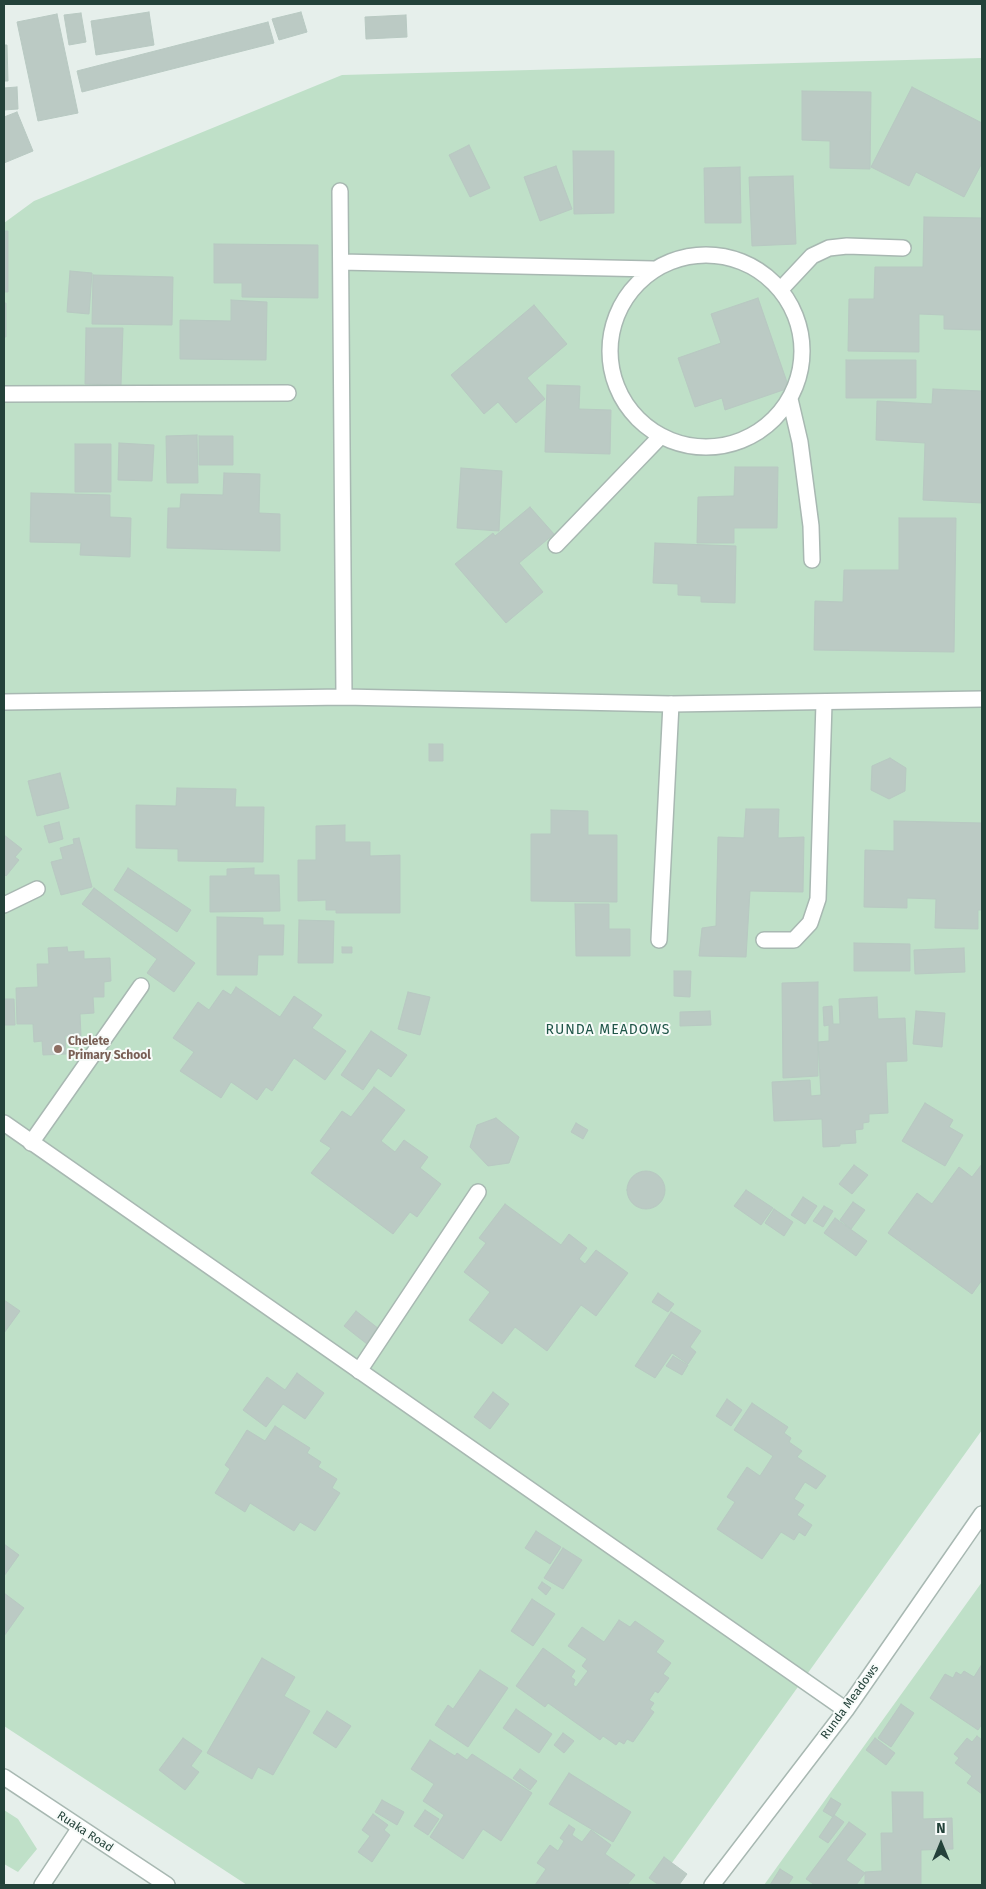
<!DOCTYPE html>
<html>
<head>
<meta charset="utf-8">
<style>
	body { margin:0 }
	#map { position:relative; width:986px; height:1889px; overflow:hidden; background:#e6efeb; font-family:"Fira Sans",sans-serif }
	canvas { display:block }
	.frame { position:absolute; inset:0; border:5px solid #24423a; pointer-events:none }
	.north { position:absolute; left:916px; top:1819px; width:50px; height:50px; -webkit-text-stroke:4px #f7fbf9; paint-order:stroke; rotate:0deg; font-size:14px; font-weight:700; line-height:20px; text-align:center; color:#24423a }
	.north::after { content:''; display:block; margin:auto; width:18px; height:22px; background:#24423a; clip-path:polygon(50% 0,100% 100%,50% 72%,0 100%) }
</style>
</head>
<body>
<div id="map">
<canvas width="986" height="1889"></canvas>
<div class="frame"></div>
<div class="north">N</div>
</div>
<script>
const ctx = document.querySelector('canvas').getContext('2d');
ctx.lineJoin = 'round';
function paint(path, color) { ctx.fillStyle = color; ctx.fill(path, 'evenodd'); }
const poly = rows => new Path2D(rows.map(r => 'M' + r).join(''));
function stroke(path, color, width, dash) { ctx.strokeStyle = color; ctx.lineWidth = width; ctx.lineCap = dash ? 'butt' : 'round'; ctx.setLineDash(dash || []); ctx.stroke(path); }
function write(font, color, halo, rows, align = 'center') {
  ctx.font = font + ' "Fira Sans",sans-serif'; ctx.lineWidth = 4; ctx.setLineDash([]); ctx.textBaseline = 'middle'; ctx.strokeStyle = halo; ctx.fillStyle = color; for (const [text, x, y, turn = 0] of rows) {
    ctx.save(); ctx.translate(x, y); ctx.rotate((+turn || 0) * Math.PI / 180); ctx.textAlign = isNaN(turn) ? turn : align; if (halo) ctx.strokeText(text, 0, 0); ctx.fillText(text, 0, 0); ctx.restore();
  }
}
const green = poly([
	[982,58,982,1430,656,1885,247,1885,4,1726,4,223,34,201,342,75],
	[982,1582,982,1885,764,1885],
	[4,1810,18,1819,37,1849,18,1872,4,1864]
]);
const building = poly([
	[149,12,154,45,96,55,91,21,149,12],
	[301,12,307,32,279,40,272,19,301,12],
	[81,13,86,42,69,45,64,15,81,13],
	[57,14,78,113,38,121,17,22,57,14],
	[406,15,407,37,366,39,365,17,406,15],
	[268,22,274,43,82,92,77,71,268,22],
	[4,45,7,45,8,81,4,81,4,45],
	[17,87,18,109,4,110,4,88,17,87],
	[912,87,982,123,982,163,964,197,916,172,909,186,871,167,912,87],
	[802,91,871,92,870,169,830,168,830,141,802,140,802,91],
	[17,112,33,151,4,163,4,117,17,112],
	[469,145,490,188,470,197,449,155,469,145],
	[573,151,614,151,614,213,574,214,573,151],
	[556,166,572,209,540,221,524,177,556,166],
	[740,167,741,223,705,223,704,168,740,167],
	[793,176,796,244,752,246,749,177,793,176],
	[924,217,982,218,982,330,944,329,944,315,919,314,919,352,848,351,849,299,874,299,875,267,923,267,924,217],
	[4,231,8,231,8,292,4,292,4,231],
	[214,244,318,245,318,298,242,297,242,283,214,283,214,244],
	[70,271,92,273,89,314,67,312,70,271],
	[93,275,173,277,172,325,92,324,93,275],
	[758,298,789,388,725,410,722,398,695,407,678,358,721,343,711,314,758,298],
	[231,300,267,302,266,360,180,359,180,320,231,321,231,300],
	[4,303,6,303,6,337,4,337,4,303],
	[534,305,567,344,527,378,545,399,516,423,498,402,484,414,451,375,534,305],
	[86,328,123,328,121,385,85,384,86,328],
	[846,360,916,360,916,398,846,398,846,360],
	[547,385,580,386,579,409,611,410,610,454,545,452,547,385],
	[933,389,982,391,982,503,923,500,925,443,876,440,877,401,932,404,933,389],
	[197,435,198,483,167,483,166,436,197,435],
	[199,436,233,436,233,465,199,465,199,436],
	[119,443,154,445,152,481,118,480,119,443],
	[75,444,111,444,111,492,75,492,75,444],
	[735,467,778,467,777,528,734,528,734,543,697,543,698,497,734,496,735,467],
	[461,468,502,471,499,531,457,528,461,468],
	[224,473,260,474,259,513,280,514,280,551,167,548,168,508,180,508,181,494,223,495,224,473],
	[31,493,110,495,110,517,131,518,130,557,80,555,81,543,30,542,31,493],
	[530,507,554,534,519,563,543,592,506,623,455,564,493,533,495,536,530,507],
	[899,518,956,518,954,652,814,650,815,601,843,602,844,570,899,570,899,518],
	[655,543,736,546,735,603,701,602,701,596,678,595,678,584,653,583,655,543],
	[429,744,443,744,443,761,429,761,429,744],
	[890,758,906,768,905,791,889,799,871,790,872,766,890,758],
	[60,773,69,808,37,816,28,781,60,773],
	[177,788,236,789,235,807,264,807,263,862,178,861,178,849,136,848,136,805,176,806,177,788],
	[746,809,779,809,778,838,804,837,803,892,750,891,746,957,699,956,702,928,716,926,718,837,744,838,746,809],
	[551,810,588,811,588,835,617,835,617,902,531,901,531,834,551,834,551,810],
	[894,821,982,823,982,910,978,910,978,929,935,928,936,899,907,898,907,908,864,907,865,850,894,851,894,821],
	[59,822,63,839,49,843,44,826,59,822],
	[345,825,345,842,370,842,370,856,400,855,400,913,336,913,336,910,326,910,326,900,298,901,298,860,316,860,316,826,345,825],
	[4,835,22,849,15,857,19,860,6,876,4,874,4,835],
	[79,838,92,887,61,895,51,862,63,859,60,848,74,844,73,839,79,838],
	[128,868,191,910,177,932,114,890,128,868],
	[254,868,254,875,279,875,280,911,210,912,210,876,227,876,227,869,254,868],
	[94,888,195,963,174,992,147,973,157,959,82,904,94,888],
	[575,904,609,904,609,929,630,929,630,956,576,956,575,904],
	[217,917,263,918,263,925,284,925,283,955,258,955,257,975,217,975,217,917],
	[299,920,334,921,333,963,298,963,299,920],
	[854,943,910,944,910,971,854,971,854,943],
	[67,947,68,952,84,951,84,959,110,958,111,981,104,982,104,997,93,997,94,1013,80,1014,81,1036,65,1036,66,1054,43,1055,42,1041,34,1042,33,1024,17,1024,16,988,38,987,37,964,49,964,48,948,67,947],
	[342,947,352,947,352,953,342,953,342,947],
	[964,948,965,972,915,974,914,950,964,948],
	[674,971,691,971,690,997,674,996,674,971],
	[818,982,818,1076,783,1078,782,983,818,982],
	[236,987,280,1017,294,996,322,1015,312,1028,346,1051,325,1080,294,1058,272,1091,266,1087,257,1100,231,1082,221,1098,180,1071,194,1052,173,1038,198,1002,209,1010,223,990,231,995,236,987],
	[408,992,430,997,420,1035,398,1029,408,992],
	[877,997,878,1019,905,1018,907,1061,886,1062,888,1113,869,1114,869,1122,863,1123,863,1129,855,1130,856,1143,840,1144,840,1146,823,1147,822,1119,774,1121,772,1082,810,1080,811,1096,821,1095,818,1042,829,1041,829,1025,824,1026,823,1007,832,1006,833,1024,840,1024,839,999,877,997],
	[4,999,14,999,15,1025,4,1025,4,999],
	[710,1011,711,1025,680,1026,680,1012,710,1011],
	[916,1011,945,1013,942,1047,913,1044,916,1011],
	[371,1031,407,1055,391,1077,378,1068,363,1090,341,1075,371,1031],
	[374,1087,405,1110,381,1141,395,1152,404,1140,428,1157,420,1168,441,1184,417,1217,410,1212,393,1234,311,1173,331,1148,320,1141,342,1111,351,1117,374,1087],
	[925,1103,953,1120,949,1127,963,1135,945,1166,902,1141,925,1103],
	[496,1118,519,1137,509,1163,488,1166,470,1147,477,1125,496,1118],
	[576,1123,588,1130,583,1139,571,1132,576,1123],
	[982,1164,982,1280,972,1294,888,1233,917,1193,932,1204,959,1167,972,1177,982,1164],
	[854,1165,868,1175,852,1194,839,1184,854,1165],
	'627 1190a19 19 0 1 1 38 0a19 19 0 1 1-38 0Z',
	[746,1190,773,1208,761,1225,734,1206,746,1190],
	[803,1197,817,1206,805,1224,791,1215,803,1197],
	[853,1202,865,1210,851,1229,840,1220,853,1202],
	[505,1204,561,1245,569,1234,587,1248,579,1259,585,1264,596,1250,628,1273,596,1316,581,1305,547,1351,515,1327,502,1344,469,1320,490,1292,464,1272,486,1243,479,1238,505,1204],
	[824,1206,833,1211,823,1227,813,1221,824,1206],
	[774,1209,793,1222,784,1236,765,1223,774,1209],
	[835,1218,867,1241,856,1256,824,1233,835,1218],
	[658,1293,674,1304,668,1312,652,1302,658,1293],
	[4,1300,20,1311,4,1333,4,1300],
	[356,1311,379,1329,367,1344,344,1326,356,1311],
	[671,1312,701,1331,690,1347,696,1352,688,1364,672,1353,655,1378,635,1366,671,1312],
	[673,1356,688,1365,682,1375,666,1366,673,1356],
	[297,1373,324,1393,305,1419,283,1404,266,1427,243,1410,267,1377,285,1390,297,1373],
	[493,1392,509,1404,490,1429,474,1417,493,1392],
	[727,1399,742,1410,731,1426,716,1416,727,1399],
	[752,1403,788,1427,784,1433,791,1438,789,1442,802,1451,797,1457,826,1476,816,1489,805,1482,794,1499,804,1505,797,1515,812,1525,805,1536,799,1532,794,1540,781,1532,762,1559,717,1529,735,1502,727,1497,747,1467,760,1476,773,1456,734,1430,752,1403],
	[275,1426,310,1448,307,1453,321,1462,318,1467,337,1479,332,1488,340,1493,315,1531,300,1522,294,1531,250,1503,245,1512,215,1493,230,1469,225,1465,247,1430,265,1441,275,1426],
	[536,1531,561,1547,550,1564,525,1548,536,1531],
	[4,1544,19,1555,4,1576,4,1544],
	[563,1548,582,1560,563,1589,544,1578,563,1548],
	[542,1582,551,1588,546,1595,538,1588,542,1582],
	[4,1593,24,1608,4,1636,4,1593],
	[532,1599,555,1614,533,1646,511,1631,532,1599],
	[619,1620,630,1627,635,1621,664,1641,656,1652,671,1663,663,1674,669,1678,658,1693,655,1691,649,1700,654,1703,650,1709,654,1712,633,1742,627,1739,624,1744,619,1741,616,1745,603,1736,600,1740,548,1703,545,1707,516,1686,543,1648,575,1671,571,1677,575,1680,573,1685,576,1687,588,1671,582,1666,587,1659,568,1646,582,1627,604,1642,619,1620],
	[262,1658,295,1677,284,1696,310,1711,273,1775,258,1767,252,1779,207,1753,262,1658],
	[982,1664,982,1724,978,1730,930,1698,945,1674,953,1678,956,1672,961,1675,964,1671,974,1677,982,1664],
	[480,1670,508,1688,468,1747,435,1725,448,1705,453,1709,480,1670],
	[901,1704,914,1713,891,1747,878,1738,901,1704],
	[516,1709,552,1734,539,1753,503,1728,516,1709],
	[327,1711,351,1726,336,1748,313,1733,327,1711],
	[563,1733,574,1741,564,1753,554,1745,563,1733],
	[977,1736,982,1740,982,1794,967,1783,972,1776,955,1763,959,1758,954,1754,967,1738,972,1742,977,1736],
	[183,1738,202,1751,191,1766,199,1772,185,1790,159,1770,183,1738],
	[875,1738,895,1753,886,1765,866,1750,875,1738],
	[430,1740,455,1756,457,1753,467,1760,472,1754,532,1793,501,1841,483,1829,463,1859,430,1837,444,1815,423,1801,434,1784,411,1769,430,1740],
	[520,1769,537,1781,530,1790,513,1778,520,1769],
	[569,1773,631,1812,613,1842,549,1804,569,1773],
	[892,1792,923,1792,923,1819,952,1818,953,1849,921,1850,921,1885,865,1885,865,1872,882,1871,881,1833,893,1833,892,1792],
	[831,1798,841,1804,833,1817,823,1811,831,1798],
	[382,1800,404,1812,397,1825,375,1812,382,1800],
	[425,1810,439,1819,428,1835,414,1826,425,1810],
	[373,1814,388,1825,384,1830,390,1835,372,1862,358,1852,370,1836,362,1830,373,1814],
	[834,1815,844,1822,828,1843,819,1837,834,1815],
	[849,1822,866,1834,846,1860,865,1873,856,1885,815,1885,806,1879,849,1822],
	[569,1825,575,1829,572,1835,582,1842,591,1830,611,1845,605,1854,635,1875,627,1885,535,1885,546,1869,537,1863,550,1845,558,1851,564,1841,560,1838,569,1825],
	[664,1857,687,1874,679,1885,659,1885,649,1878,664,1857],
	[780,1869,793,1877,788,1885,770,1885,780,1869]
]);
const service = poly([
	[782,288,812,256,829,248,847,246,903,248],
	[4,905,37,889],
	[659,940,671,704],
	[764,940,794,940,810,923,818,899,824,703],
	[31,1143,141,986],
	[359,1371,478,1192],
	[42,1885,79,1829]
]);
const minor = poly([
	[340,191,344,697],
	'610 351a96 96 0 1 1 192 0a96 96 0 1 1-192 0Z',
	[341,262,653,269],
	[4,394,288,393],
	[790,399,800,442,811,526,812,560],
	[556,545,659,438],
	[4,702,344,697,671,704,982,699],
	[4,1123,846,1710],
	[712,1885,846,1710,982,1514]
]);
const tertiary = poly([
	[4,1777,167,1885]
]);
const markers = [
	[58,1049,5,"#8d6e63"]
];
const educationNames = [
	["Chelete",68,1042],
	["Primary School",68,1056]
];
const streetNames = [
	["Runda Meadows",850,1702,-54],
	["Ruaka Road",85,1832,33]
];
const neighbourhoodNames = [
	["RUNDA MEADOWS",608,1030]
];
paint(green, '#bfe0c8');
paint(building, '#bbcac4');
stroke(building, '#b8c9c2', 1);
stroke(service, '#a8b8b2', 18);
stroke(minor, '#a8b8b2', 18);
stroke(tertiary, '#a8b8b2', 18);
stroke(service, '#fff', 15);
stroke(minor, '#fff', 15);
stroke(tertiary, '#fff', 15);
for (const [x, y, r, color] of markers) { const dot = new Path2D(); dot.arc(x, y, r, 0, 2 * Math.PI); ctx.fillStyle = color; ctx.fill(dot); stroke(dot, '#f7fbf9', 2); }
write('bold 12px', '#785e54', '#f7fbf9', educationNames, 'left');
write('12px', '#24423a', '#f7fbf9', streetNames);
ctx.letterSpacing = '1px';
write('14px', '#1f5548', '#f7fbf9', neighbourhoodNames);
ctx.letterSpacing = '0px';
</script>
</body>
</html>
